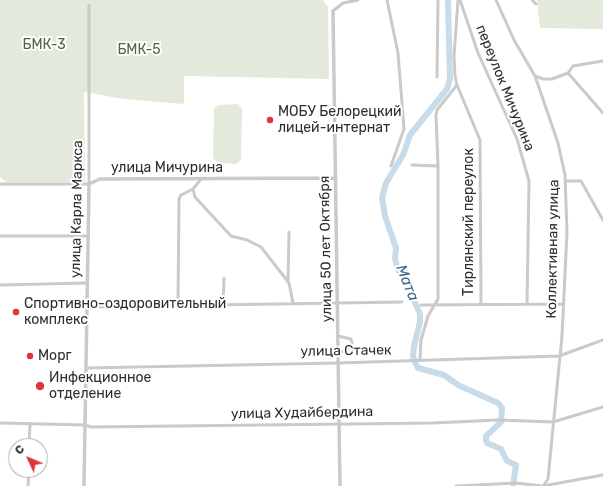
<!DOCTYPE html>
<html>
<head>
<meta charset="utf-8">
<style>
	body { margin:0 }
	#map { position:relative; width:603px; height:486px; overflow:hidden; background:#fff; font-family:Rubik,sans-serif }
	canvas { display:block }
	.north { position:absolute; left:8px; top:438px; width:40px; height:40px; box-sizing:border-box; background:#fff; border:1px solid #ababab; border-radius:50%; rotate:314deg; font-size:11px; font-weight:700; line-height:16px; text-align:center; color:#2d2d2d }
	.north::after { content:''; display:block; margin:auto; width:14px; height:18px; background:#dc383a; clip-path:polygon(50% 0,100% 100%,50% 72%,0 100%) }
</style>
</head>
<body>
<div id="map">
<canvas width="603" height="486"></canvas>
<div class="north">С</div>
</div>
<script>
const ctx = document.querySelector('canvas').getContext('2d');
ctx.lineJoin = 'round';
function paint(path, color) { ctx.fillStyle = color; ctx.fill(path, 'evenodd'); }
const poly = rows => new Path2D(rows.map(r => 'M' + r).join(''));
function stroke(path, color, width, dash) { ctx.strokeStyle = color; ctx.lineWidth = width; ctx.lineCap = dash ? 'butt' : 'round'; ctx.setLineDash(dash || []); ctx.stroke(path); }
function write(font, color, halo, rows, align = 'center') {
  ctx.font = font + ' Rubik,sans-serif'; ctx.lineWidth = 4; ctx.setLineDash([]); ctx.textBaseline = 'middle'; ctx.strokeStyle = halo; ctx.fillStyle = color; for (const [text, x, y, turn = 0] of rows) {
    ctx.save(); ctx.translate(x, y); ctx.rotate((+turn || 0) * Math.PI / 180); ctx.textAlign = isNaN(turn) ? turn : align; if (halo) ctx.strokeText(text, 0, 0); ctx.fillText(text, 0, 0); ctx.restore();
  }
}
const green = poly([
	[0,0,323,0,328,7,329,79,184,76,184,104,124,99,84,92,85,182,6,182,0,177],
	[537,0,603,0,603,29,540,28],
	[238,104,242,109,241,159,237,164,218,163,213,158,214,109,218,105]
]);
const river = poly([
	[448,0,450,79,447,89,410,135,403,155,386,183,382,198,385,216,396,248,395,259,398,270,408,286,420,314,420,322,414,346,413,356,416,364,418,368,444,375,458,385,498,403,502,408,501,422,486,436,486,440,487,443,501,449,507,461,516,465,513,486]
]);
const minor = poly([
	[387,0,398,53,404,129,391,166],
	[458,0,454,56,455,76,457,85,480,140,481,305],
	[460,0,478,53,517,139,529,181,527,304],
	[496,0,514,40,535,76,558,143,565,175,567,232,562,336,548,479,543,486],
	[532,0,536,4],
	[333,11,343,3,358,0],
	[568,73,603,113],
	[535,76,543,79,552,79,568,73,573,66,603,61],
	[437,77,438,0],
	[412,165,438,166],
	[566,181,581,181,603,220],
	[0,184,89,184,89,5],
	[193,189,195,197,231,236,247,240,261,247,289,283,293,303],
	[0,236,87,236],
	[288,281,289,232],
	[0,285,87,283],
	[223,304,224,278],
	[178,305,179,199,181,195,193,189,201,179],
	[421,305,564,304],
	[87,307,402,302],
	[338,336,351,339,352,343,350,348,338,354],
	[420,360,421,340,428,316,438,299,438,166,436,115,437,110,457,85],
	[86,368,338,363,559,356,603,340],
	[0,423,85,425,91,427,433,423,498,420,553,422,603,407],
	[29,446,30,424],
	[28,486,29,470],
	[456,486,516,483,542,486],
	[543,486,603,475]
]);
const tertiary = poly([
	[333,11,340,486],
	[84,486,89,184,100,179,336,178]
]);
const markers = [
	[270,120,4,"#dc383a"],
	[16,312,4,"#dc383a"],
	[30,356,4,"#dc383a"],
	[40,386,5,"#dc383a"]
];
const parkNames = [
	["БМК-3",44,45],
	["БМК-5",139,50]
];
const streetNames = [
	["переулок Мичурина",505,88,68],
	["улица Мичурина",167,168],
	["улица Карла Маркса",77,209,-89],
	["Тирлянский переулок",469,222,-90],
	["улица 50 лет Октября",326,249,-91],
	["Коллективная улица",553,249,-89],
	["улица Стачек",346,351,-1],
	["улица Худайбердина",302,413,-1]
];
const poiNames = [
	["МОБУ Белорецкий",278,112],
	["лицей-интернат",278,128],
	["Спортивно-оздоровительный",24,304],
	["комплекс",24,320],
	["Морг",38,356],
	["Инфекционное",49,378],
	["отделение",49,394]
];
const waterNames = [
	["Мата",407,283,68]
];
paint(green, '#e3eadc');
stroke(river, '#c8dbe9', 6);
stroke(minor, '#cacaca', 3);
stroke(tertiary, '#cacaca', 3.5);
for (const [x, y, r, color] of markers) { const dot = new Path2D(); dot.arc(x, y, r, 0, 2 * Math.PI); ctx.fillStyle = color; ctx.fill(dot); stroke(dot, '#fff', 1.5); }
write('14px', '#4e673d', '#fff', parkNames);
write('14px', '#2d2d2d', '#fff', streetNames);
write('14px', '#2d2d2d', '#fff', poiNames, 'left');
write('italic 15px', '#406a8b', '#fff', waterNames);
</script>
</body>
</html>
